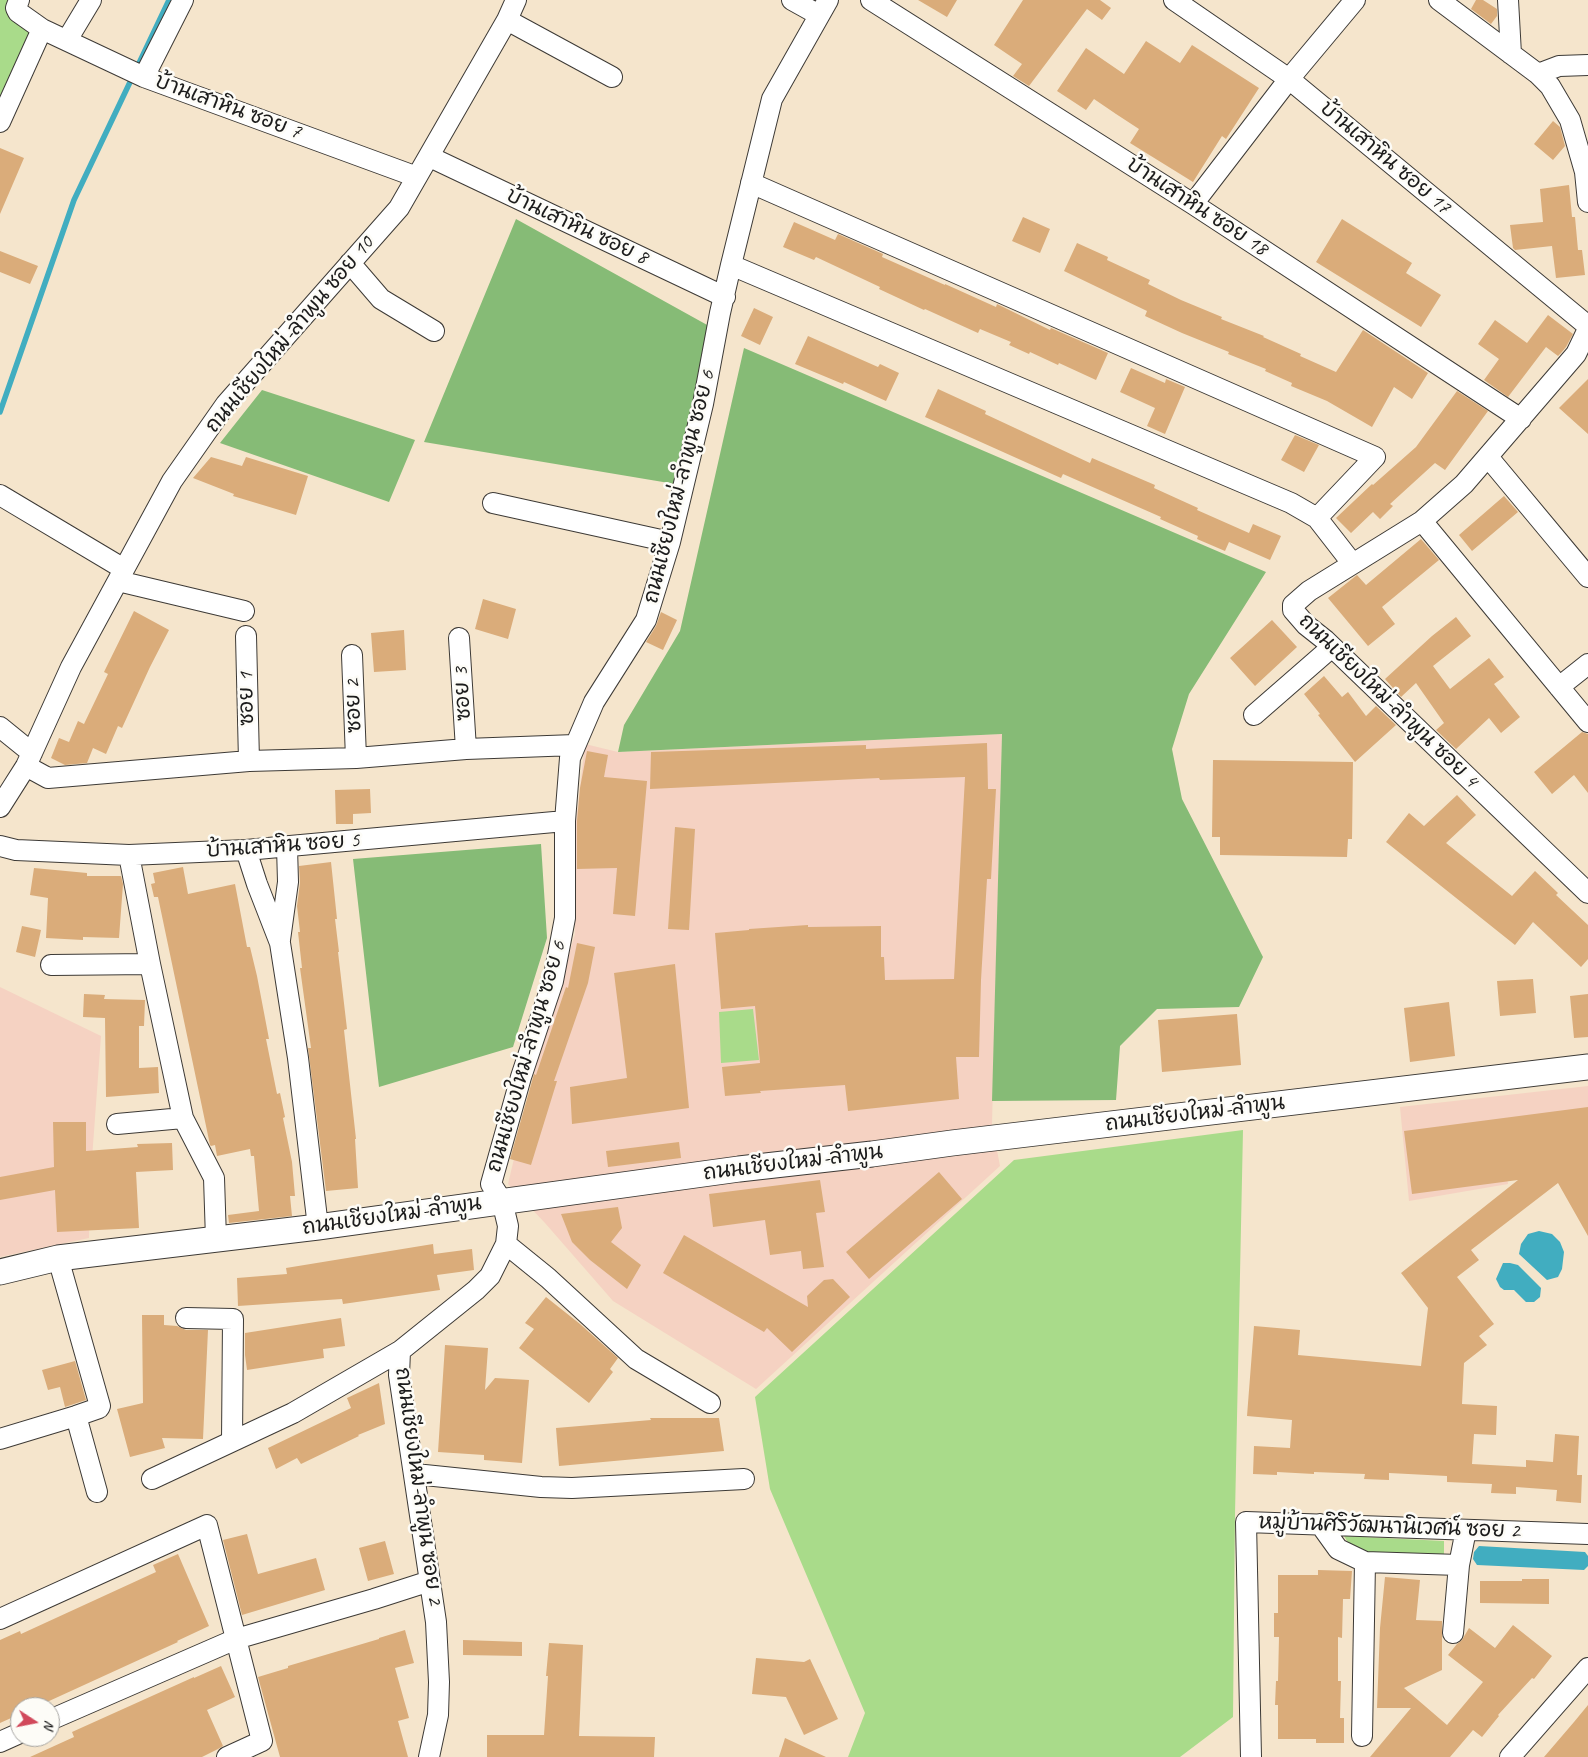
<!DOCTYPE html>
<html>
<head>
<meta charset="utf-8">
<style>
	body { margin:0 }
	#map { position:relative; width:1588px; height:1757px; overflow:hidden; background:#f5e5cc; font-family:Caveat,sans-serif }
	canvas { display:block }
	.north { position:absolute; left:10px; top:1697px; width:50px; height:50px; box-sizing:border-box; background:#fdfcf7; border:1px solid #a3a29f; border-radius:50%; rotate:101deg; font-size:14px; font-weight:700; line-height:20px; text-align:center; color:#1c1c1c }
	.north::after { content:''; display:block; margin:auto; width:18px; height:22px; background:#d1495b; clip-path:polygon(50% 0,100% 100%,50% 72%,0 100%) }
</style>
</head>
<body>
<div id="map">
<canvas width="1588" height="1757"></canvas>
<div class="north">N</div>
</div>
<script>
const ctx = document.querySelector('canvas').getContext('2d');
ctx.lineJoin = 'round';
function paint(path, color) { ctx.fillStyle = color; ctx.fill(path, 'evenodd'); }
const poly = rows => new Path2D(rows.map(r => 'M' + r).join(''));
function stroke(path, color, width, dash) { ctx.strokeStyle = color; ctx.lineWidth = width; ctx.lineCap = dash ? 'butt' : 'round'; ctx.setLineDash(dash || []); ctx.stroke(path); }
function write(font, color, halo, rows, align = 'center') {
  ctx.font = font + ' Caveat,"Playpen Sans Thai",sans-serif'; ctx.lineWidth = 5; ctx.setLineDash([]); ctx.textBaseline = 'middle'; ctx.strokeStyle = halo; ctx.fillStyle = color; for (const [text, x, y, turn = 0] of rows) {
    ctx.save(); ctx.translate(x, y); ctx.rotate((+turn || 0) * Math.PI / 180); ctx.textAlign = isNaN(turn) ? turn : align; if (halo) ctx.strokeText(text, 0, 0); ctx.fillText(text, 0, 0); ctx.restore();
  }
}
const built = poly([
	[1002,734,992,1124,1000,1166,756,1389,613,1301,545,1223,508,1184,538,1057,575,934,572,857,585,744,618,752],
	[0,987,101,1036,90,1186,89,1238,0,1257],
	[1588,1086,1588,1150,1505,1158,1508,1184,1409,1201,1400,1107]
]);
const green = poly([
	[0,0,10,0,34,31,0,106],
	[753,1009,759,1060,721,1063,719,1012],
	[1243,1130,1235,1514,1233,1717,1180,1757,848,1757,865,1713,770,1489,755,1397,1014,1160],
	[1344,1536,1444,1541,1444,1557,1355,1554]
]);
const forest = poly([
	[516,219,709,326,675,484,424,442],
	[744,348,1266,572,1189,694,1172,749,1182,799,1263,957,1239,1007,1157,1009,1120,1046,1116,1100,992,1101,1002,734,618,752,624,725,680,631],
	[262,390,415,440,389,502,220,443],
	[541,844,547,938,513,1047,379,1087,353,859]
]);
const water = poly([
	[1539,1231,1552,1234,1560,1242,1564,1252,1562,1269,1558,1277,1547,1280,1519,1254,1521,1244,1528,1234],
	[1503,1263,1510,1263,1518,1265,1541,1288,1540,1297,1534,1302,1526,1302,1514,1290,1504,1290,1500,1287,1496,1279],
	[1479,1546,1585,1552,1588,1556,1588,1566,1584,1570,1477,1565,1473,1559,1474,1552]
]);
const stream = poly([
	[0,412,74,200,169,0]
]);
const building = poly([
	[918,0,957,0,947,17],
	[1023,0,1100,0,1111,8,1102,20,1087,9,1029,86,1013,76,1022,64,994,45],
	[1476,0,1483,0,1497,9,1497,16,1491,24,1471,9],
	[1146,41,1180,63,1192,45,1259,88,1226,139,1222,136,1193,182,1130,143,1139,129,1116,114,1094,99,1086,110,1057,91,1086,48,1124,74],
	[1553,121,1560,127,1565,146,1553,160,1534,144],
	[0,148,24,158,0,214],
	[1569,185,1572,217,1575,217,1578,250,1582,250,1585,275,1556,278,1552,246,1515,250,1513,248,1510,225,1543,222,1540,189],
	[1023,217,1050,229,1040,253,1012,241],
	[1342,219,1412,263,1406,273,1441,295,1421,327,1316,262],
	[794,222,835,240,838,234,883,254,882,257,945,285,945,284,996,307,997,304,1050,330,1051,328,1108,353,1096,380,1059,363,1058,365,1030,352,1029,354,1009,345,1011,342,980,329,978,333,925,309,924,310,879,289,880,287,816,257,814,260,783,247],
	[1077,243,1108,257,1107,260,1150,280,1148,284,1181,300,1222,317,1221,319,1264,336,1263,337,1301,354,1300,356,1336,372,1363,330,1428,373,1412,399,1394,387,1372,427,1327,401,1291,386,1292,383,1265,371,1266,369,1228,354,1229,352,1182,333,1145,316,1147,311,1064,271],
	[0,251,38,266,30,284,0,272],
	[754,308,773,317,760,345,741,336],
	[1548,315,1573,334,1566,347,1561,353,1558,356,1546,347,1508,397,1484,380,1499,359,1478,344,1495,320,1527,343],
	[808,336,878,367,880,364,899,373,886,401,844,382,843,384,795,364],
	[1131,368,1165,383,1166,379,1185,387,1165,434,1147,426,1155,408,1120,392],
	[1588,379,1588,434,1559,408],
	[938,389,986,411,985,414,1090,463,1092,458,1155,485,1154,488,1198,508,1197,510,1249,533,1253,524,1281,536,1270,560,1229,542,1225,551,1197,539,1198,536,1160,519,1161,517,1063,474,1061,478,925,417],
	[1457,391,1488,411,1445,470,1435,463,1390,504,1393,506,1380,519,1373,512,1351,533,1336,518,1372,484,1373,485,1416,447],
	[1295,435,1319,445,1304,472,1281,460],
	[211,457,242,466,246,457,308,476,296,515,233,496,234,494,193,478],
	[1504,496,1518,512,1472,551,1459,535],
	[1421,539,1439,560,1382,607,1395,624,1368,646,1328,598,1357,575,1366,585],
	[483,599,516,609,508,639,475,629],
	[134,611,169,630,150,667,122,728,118,726,106,754,93,748,87,763,65,765,51,758,59,738,69,742,78,721,84,724,108,674,104,672],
	[661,612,677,620,663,650,646,642,656,626],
	[1456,617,1471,636,1433,666,1450,689,1489,658,1504,677,1494,684,1520,717,1501,733,1489,718,1456,749,1436,730,1444,723,1416,683,1401,697,1385,679,1432,636],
	[1272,620,1297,647,1255,686,1230,658],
	[404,630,406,670,374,672,371,633],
	[1324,676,1342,697,1348,692,1366,716,1376,706,1396,725,1355,762,1318,715,1320,714,1304,694],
	[1582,732,1588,734,1588,793,1574,775,1552,794,1534,772],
	[987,743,988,789,996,789,991,879,987,879,981,980,979,1057,956,1057,959,1099,848,1111,845,1085,760,1091,761,1093,725,1096,722,1067,760,1063,755,1006,721,1009,715,933,749,930,749,929,808,925,808,927,881,926,881,957,884,957,885,980,954,979,965,777,880,780,879,778,650,789,651,752,866,745,866,749],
	[587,751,608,755,604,777,647,781,635,916,613,914,617,868,577,869,577,821,580,788],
	[1213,760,1353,762,1352,839,1348,839,1347,857,1220,855,1220,837,1212,837],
	[370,789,371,813,353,814,353,824,336,824,335,790],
	[1457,795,1476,815,1446,843,1512,896,1535,871,1558,893,1556,895,1588,925,1588,959,1581,967,1533,922,1515,945,1386,842,1409,813,1424,826],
	[675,827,695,829,689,930,668,929],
	[331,862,337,919,335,919,339,952,338,952,347,1029,344,1030,356,1139,355,1139,358,1188,326,1191,308,1048,311,1048,300,968,302,968,298,932,300,932,297,906,300,883,299,866],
	[183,867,188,894,235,884,247,947,250,947,257,976,269,1039,266,1039,277,1094,280,1093,285,1117,283,1118,292,1162,295,1196,290,1196,292,1216,229,1223,228,1215,259,1211,254,1156,251,1156,250,1149,217,1156,215,1145,211,1146,210,1145,158,897,154,897,151,884,155,883,153,873],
	[34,868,87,873,87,876,121,876,123,884,119,938,83,937,83,940,46,938,48,898,30,895],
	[22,926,41,930,35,957,16,952],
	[577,943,595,947,588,983,554,1081,557,1081,531,1165,510,1159,534,1074,536,1075,566,987,568,988],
	[675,964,689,1108,572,1124,570,1087,627,1078,614,973],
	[1533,979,1536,1013,1500,1016,1497,981],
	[84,994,105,995,104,999,145,1000,144,1026,139,1026,139,1068,158,1067,159,1093,106,1097,105,1018,83,1017],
	[1588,994,1588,1037,1574,1038,1570,996],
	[1449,1002,1455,1056,1410,1062,1404,1008],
	[1237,1014,1241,1065,1162,1072,1158,1020],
	[1588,1107,1588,1236,1558,1183,1471,1250,1479,1260,1457,1277,1494,1324,1479,1336,1487,1345,1464,1363,1462,1404,1497,1406,1496,1435,1474,1434,1472,1464,1526,1467,1526,1460,1553,1462,1555,1434,1579,1436,1577,1475,1582,1475,1581,1503,1556,1501,1557,1490,1516,1487,1516,1494,1491,1493,1492,1484,1447,1482,1447,1476,1389,1473,1389,1480,1364,1479,1365,1474,1314,1472,1314,1474,1277,1472,1277,1475,1253,1474,1254,1446,1290,1448,1292,1420,1247,1416,1254,1326,1300,1330,1298,1355,1421,1366,1428,1308,1401,1273,1518,1180,1412,1194,1404,1131],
	[53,1122,86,1122,86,1151,138,1147,137,1144,172,1143,173,1170,136,1172,139,1228,57,1232,55,1190,0,1200,0,1177,54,1167],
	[679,1142,681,1158,608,1167,606,1151],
	[939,1172,962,1199,869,1279,846,1252],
	[820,1180,825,1212,816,1213,824,1267,803,1269,801,1251,770,1255,765,1220,713,1227,709,1194],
	[618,1207,622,1228,611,1242,641,1265,627,1289,590,1260,572,1242,561,1214],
	[684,1235,808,1307,807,1296,824,1280,833,1279,850,1297,792,1352,767,1328,764,1332,663,1273],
	[433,1244,434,1254,472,1249,474,1270,437,1275,440,1290,343,1304,342,1299,238,1306,237,1278,287,1274,286,1268],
	[546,1297,580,1324,618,1358,610,1369,613,1372,589,1403,519,1348,534,1329,525,1323],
	[142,1315,164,1315,164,1325,177,1326,186,1330,208,1330,203,1439,162,1438,165,1448,130,1457,117,1409,143,1403],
	[341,1318,345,1346,323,1349,324,1358,247,1370,245,1355,245,1333],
	[445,1345,488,1348,485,1390,495,1378,529,1380,522,1463,484,1460,484,1455,438,1452],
	[75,1361,86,1400,65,1407,60,1387,48,1390,42,1370],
	[379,1383,385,1424,358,1435,359,1436,301,1464,297,1458,276,1469,268,1448,351,1408,347,1398],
	[650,1418,719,1418,724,1451,559,1466,556,1428,651,1420],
	[247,1534,258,1574,316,1558,325,1590,242,1615,223,1540],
	[385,1541,394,1574,368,1581,359,1548],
	[178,1554,209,1626,177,1641,178,1642,36,1707,16,1707,20,1714,0,1723,0,1640,20,1631,21,1634,156,1572,153,1565],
	[1318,1570,1352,1571,1350,1599,1343,1599,1342,1638,1338,1637,1338,1681,1341,1681,1340,1718,1344,1718,1344,1743,1316,1743,1316,1739,1278,1739,1278,1705,1275,1705,1276,1681,1278,1681,1279,1637,1274,1637,1274,1613,1278,1613,1278,1575,1318,1575],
	[1385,1577,1420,1580,1416,1620,1442,1621,1442,1670,1404,1688,1447,1725,1483,1682,1448,1655,1457,1644,1462,1640,1469,1628,1495,1648,1513,1625,1552,1656,1534,1679,1532,1678,1498,1715,1499,1716,1482,1737,1473,1730,1450,1757,1370,1757,1411,1708,1377,1708,1380,1628],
	[1522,1579,1549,1579,1549,1604,1480,1603,1480,1581,1522,1581],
	[405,1630,414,1663,395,1668,409,1718,398,1721,408,1757,280,1757,258,1677,288,1668,288,1666,379,1639,379,1638],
	[463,1640,522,1642,522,1656,463,1655],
	[549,1643,583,1645,579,1736,655,1737,654,1757,487,1757,487,1735,544,1735,548,1676,546,1676],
	[756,1658,804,1662,810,1659,838,1719,804,1735,786,1697,752,1694],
	[221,1666,235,1697,207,1710,223,1746,218,1749,202,1757,30,1757,74,1737,72,1732,194,1677,194,1678],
	[1588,1705,1588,1757,1544,1757,1574,1722],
	[785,1738,826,1757,779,1757]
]);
const minor = poly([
	[19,0,16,8,18,12,42,29,144,77,417,177],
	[792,0,819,15],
	[871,0,1193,204,1521,419],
	[1174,0,1289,79,1588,326],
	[1439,0,1538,74,1550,86,1570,120,1585,172,1588,202],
	[1508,0,1511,54],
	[507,20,612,77],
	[67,40,91,0],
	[1538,74,1559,66,1588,65],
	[144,77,183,0],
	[0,122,42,29],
	[430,157,725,297],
	[751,183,1375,457,1317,518],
	[1193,204,1289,79,1355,0],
	[350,263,381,299,434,331],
	[731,265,1291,503,1317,518,1352,563],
	[1588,329,1576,354,1464,484,1422,521,1309,591,1293,605,1293,610,1306,625,1325,640,1588,893],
	[1488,457,1588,577],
	[0,495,124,569],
	[493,503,670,542],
	[1422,521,1588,722],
	[118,581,244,611],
	[246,636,249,761],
	[459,638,466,749],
	[352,655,356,758],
	[1559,687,1588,664],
	[1254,715,1332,647],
	[0,727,32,753],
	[26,766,48,778,249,761,356,758,466,749,575,745],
	[0,807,26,766,71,667,172,481,226,404,399,208,507,20,516,0],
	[0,846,16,850,129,855,246,850,565,821],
	[246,850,257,884,280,943,298,1058,318,1227],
	[129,855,150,964,183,1118,214,1178,216,1239],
	[280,940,288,882,287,847],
	[51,965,150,964],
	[117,1124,183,1118],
	[506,1244,548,1278,636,1359,710,1403],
	[186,1318,233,1319,232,1441],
	[76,1416,97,1492],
	[0,1439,76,1416,99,1408,100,1406,58,1258],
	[415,1474,541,1487,572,1488,744,1479],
	[152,1479,293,1413,400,1351],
	[1320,1524,1338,1549,1365,1562,1459,1565,1466,1530],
	[0,1619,207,1525,262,1741,227,1757],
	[1453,1633,1459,1565],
	[50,1720,236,1639,374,1599,430,1581],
	[1362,1736,1365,1562],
	[0,1742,20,1733],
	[429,1757,438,1715,439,1682,436,1622,399,1375,400,1351,476,1290,490,1276,506,1244,508,1226,502,1201,491,1184,521,1077,553,981,565,918,565,821,570,758,594,702,646,620,670,542,703,404,720,313,731,265,772,99,828,0],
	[1251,1757,1246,1522,1588,1534],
	[1510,1757,1588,1668]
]);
const major = poly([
	[0,1272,58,1258,318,1227,739,1169,872,1154,952,1143,1588,1067]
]);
const streetNames = [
	["บ้านเสาหิน ซอย 7",228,107,20],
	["บ้านเสาหิน ซอย 17",1385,158,40],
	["บ้านเสาหิน ซอย 18",1197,207,33],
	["บ้านเสาหิน ซอย 8",577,227,25],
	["ถนนเชียงใหม่-ลำพูน ซอย 10",290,335,-50],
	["ถนนเชียงใหม่-ลำพูน ซอย 6",680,487,-76],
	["ซอย 3",463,694,-93],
	["ซอย 1",247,699,-91],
	["ถนนเชียงใหม่-ลำพูน ซอย 4",1388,701,44],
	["ซอย 2",354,706,-92],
	["บ้านเสาหิน ซอย 5",283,846,-4],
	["ถนนเชียงใหม่-ลำพูน ซอย 6",527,1057,-74],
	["ถนนเชียงใหม่-ลำพูน",1195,1114,-7],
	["ถนนเชียงใหม่-ลำพูน",793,1163,-7],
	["ถนนเชียงใหม่-ลำพูน",392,1216,-8],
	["ถนนเชียงใหม่-ลำพูน ซอย 2",418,1486,82],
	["หมู่บ้านศิริวัฒนานิเวศน์ ซอย 2",1389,1527,2]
];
paint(built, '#f5d2c2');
paint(green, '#a9db8a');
paint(forest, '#86bb76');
paint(water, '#41adc0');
stroke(stream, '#41adc0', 5.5);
paint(building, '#daac7a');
stroke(minor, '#3d3a36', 22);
stroke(major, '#3d3a36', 27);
stroke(minor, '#fff', 20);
stroke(major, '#fff', 25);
write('21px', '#1c1c1c', '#fdfcf7', streetNames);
</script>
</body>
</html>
